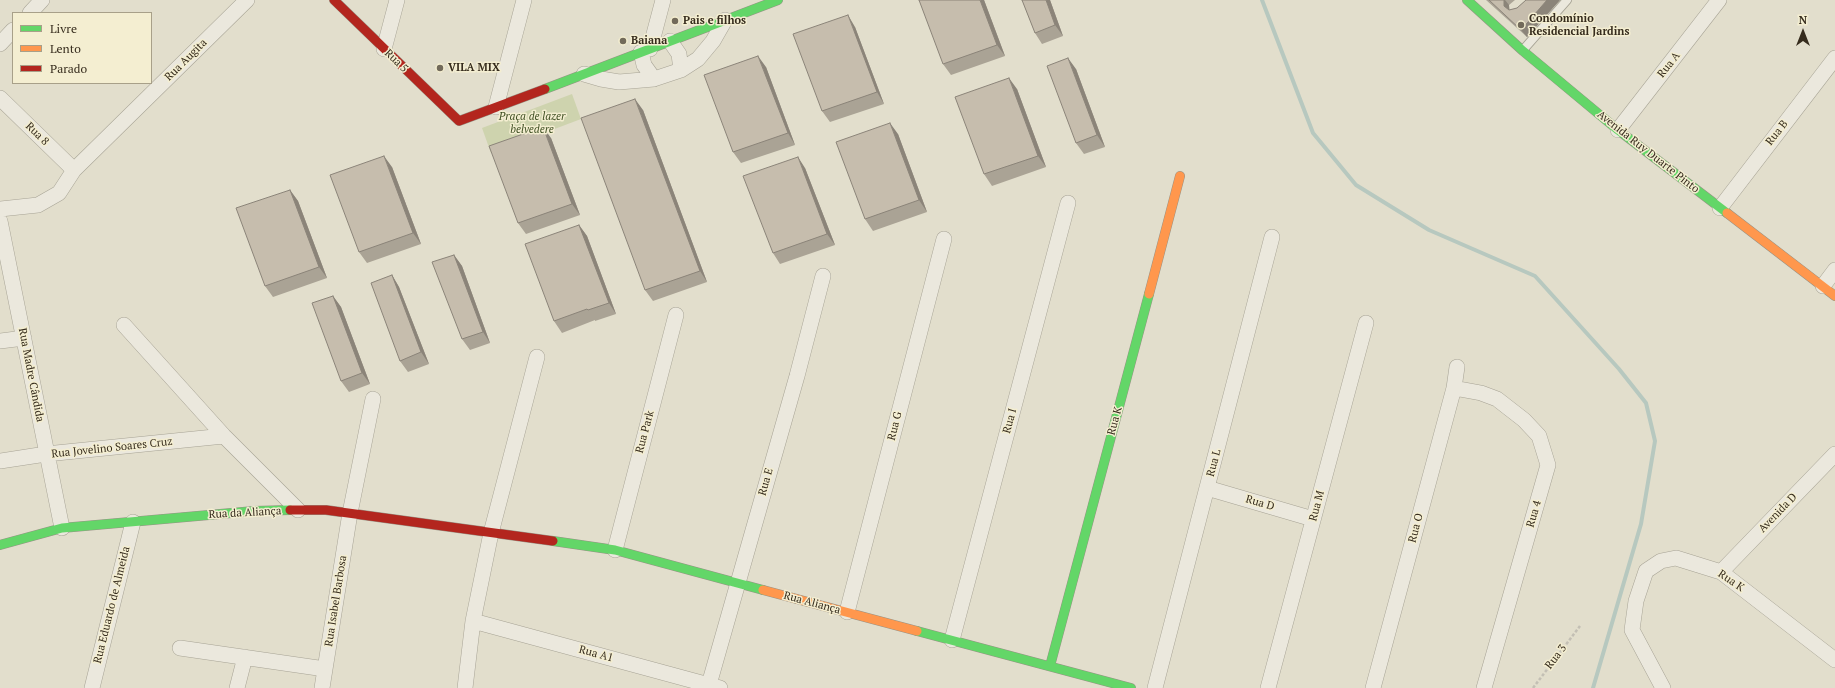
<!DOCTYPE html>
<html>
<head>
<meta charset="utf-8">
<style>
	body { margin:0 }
	#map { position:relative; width:1835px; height:688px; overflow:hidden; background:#e2decc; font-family:"PT Serif",serif }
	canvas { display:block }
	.legend { position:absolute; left:12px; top:12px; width:140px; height:72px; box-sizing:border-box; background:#f4eed1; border:1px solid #a8a089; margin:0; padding:5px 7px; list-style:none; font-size:12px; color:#362c1d }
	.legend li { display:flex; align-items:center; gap:8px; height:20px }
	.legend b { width:20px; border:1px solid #a8a089 }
	.north { position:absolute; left:1783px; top:12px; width:40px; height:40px; -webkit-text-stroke:3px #f4eed1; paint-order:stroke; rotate:0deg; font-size:11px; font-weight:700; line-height:16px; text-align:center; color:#362c1d }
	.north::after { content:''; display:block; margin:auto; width:14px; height:18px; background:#362c1d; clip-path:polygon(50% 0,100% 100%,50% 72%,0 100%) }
</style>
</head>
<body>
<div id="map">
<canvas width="1835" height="688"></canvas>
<ul class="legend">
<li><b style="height:5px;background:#63d668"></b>Livre</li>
<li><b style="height:5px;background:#ff974d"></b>Lento</li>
<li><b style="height:5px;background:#b3261e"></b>Parado</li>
</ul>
<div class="north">N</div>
</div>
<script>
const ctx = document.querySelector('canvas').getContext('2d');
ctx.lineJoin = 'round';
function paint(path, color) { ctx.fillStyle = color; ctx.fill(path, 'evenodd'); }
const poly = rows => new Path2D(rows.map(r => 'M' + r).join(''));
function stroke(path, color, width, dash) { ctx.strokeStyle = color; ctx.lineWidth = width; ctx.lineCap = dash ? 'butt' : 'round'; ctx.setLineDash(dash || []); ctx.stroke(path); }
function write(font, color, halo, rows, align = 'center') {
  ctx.font = font + ' "PT Serif",serif'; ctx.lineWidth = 3; ctx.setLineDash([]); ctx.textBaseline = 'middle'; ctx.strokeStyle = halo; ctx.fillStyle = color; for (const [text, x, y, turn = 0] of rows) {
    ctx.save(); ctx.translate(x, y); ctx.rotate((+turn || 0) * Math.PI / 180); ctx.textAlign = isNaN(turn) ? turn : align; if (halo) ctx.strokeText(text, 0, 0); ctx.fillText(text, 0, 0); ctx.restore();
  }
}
const green = poly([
	[572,94,581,119,491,153,482,128]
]);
const stream = poly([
	[1262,0,1313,133,1356,185,1429,230,1535,276,1619,369,1646,403,1655,441,1641,524,1593,688]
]);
const path = poly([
	[1533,688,1580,626]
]);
const lane = poly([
	[1523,50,1567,0]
]);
const street = poly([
	[30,13,42,0],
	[670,41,679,54,681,70],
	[0,44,13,30],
	[384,49,397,0],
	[650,49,663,0],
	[641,52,644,65,654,79],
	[584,74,601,79,619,82,654,79,681,70,698,59,713,41,725,20],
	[0,98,74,170],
	[496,107,524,0],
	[1618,130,1719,0],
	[1720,208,1835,58],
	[0,209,38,205,59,193,74,170,247,0],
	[0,221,62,528],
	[1823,286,1835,270],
	[124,325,224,436,298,510],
	[0,341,24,338],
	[1454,388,1481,393,1497,399,1524,420,1539,436,1548,465,1484,688],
	[0,461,46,454,224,436],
	[1207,488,1313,519],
	[615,550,676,315],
	[1721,572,1835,454],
	[847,612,944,239],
	[473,621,720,688],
	[952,640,1068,203],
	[180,648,325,669],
	[92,688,133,522],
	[237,688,245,657],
	[322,688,350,513,373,399],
	[465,688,473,621,491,533,537,357],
	[708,688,797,376,823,276],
	[1155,688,1272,237],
	[1268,688,1366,323],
	[1373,688,1454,388,1457,367],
	[1663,688,1632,630,1636,601,1646,571,1661,561,1676,558,1721,572,1835,660]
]);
const fast = poly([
	[1467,0,1523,51,1618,130,1727,213],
	[545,89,778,0],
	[553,541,615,550,763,590],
	[0,545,62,528,254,511,290,510],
	[917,631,1131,688],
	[1050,666,1149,294]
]);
const slow = poly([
	[1727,213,1835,296],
	[1149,294,1180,176],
	[763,590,917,631]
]);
const jam = poly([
	[334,0,459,121,545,89],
	[290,510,326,510,553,541]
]);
const wall = poly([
	[984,0,1005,56,951,75,943,64],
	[1022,0,1050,0,1063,36,1042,44,1035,33],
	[1486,0,1515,0,1509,5,1509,10,1517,8,1526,0,1560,0,1527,37],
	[855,27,884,104,830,122,822,111],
	[766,67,795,145,741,163,733,152],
	[1076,69,1105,147,1084,154,1076,143],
	[1017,89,1046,167,992,186,984,174],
	[643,110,707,282,653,301,645,290],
	[898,134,927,212,873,231,865,219],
	[551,138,580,215,526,234,518,223],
	[392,167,421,244,367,263,359,252],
	[805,168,835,245,780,264,773,253],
	[290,190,298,201,327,278,273,297,265,286],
	[579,225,587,236,616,314,595,321,595,320,562,333,554,321],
	[454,255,462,266,490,343,470,350,462,339],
	[392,275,399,287,429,364,408,372,400,361],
	[333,296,341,307,370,384,349,392,341,381]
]);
const shadedWall = poly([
	[980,0,984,0,1005,56,997,45],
	[1046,0,1050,0,1063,36,1055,25],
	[1504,0,1505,0,1509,5,1510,14,1504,6],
	[1547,0,1560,0,1527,37,1521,30],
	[848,15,855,27,884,104,877,92],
	[758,56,766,67,795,145,788,133],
	[1068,58,1076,69,1105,147,1097,135],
	[1009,78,1017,89,1046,167,1038,156],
	[635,99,643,110,707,282,700,271],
	[890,123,898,134,927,212,919,200],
	[543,127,551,138,580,215,572,204],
	[384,156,392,167,421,244,413,233],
	[798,157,805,168,835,245,827,234],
	[290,190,298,201,327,278,319,267],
	[579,225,587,236,616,314,609,303],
	[454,255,462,266,490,343,483,332],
	[392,275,399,287,429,364,421,352],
	[333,296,341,307,370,384,362,373]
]);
const building = poly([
	[919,0,980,0,997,45,943,64,919,0],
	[1022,0,1046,0,1055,25,1035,33,1022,0],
	[1489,0,1504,0,1504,6,1509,10,1517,8,1526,0,1547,0,1521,30,1489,0],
	[848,15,877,92,822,111,793,34,848,15],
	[758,56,788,133,733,152,704,75,758,56],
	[1068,58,1097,135,1076,143,1047,66,1068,58],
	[1009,78,1038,156,984,174,955,97,1009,78],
	[635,99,700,271,645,290,581,118,635,99],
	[890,123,919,200,865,219,836,142,890,123],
	[543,127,572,204,518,223,489,146,543,127],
	[384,156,413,233,359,252,330,175,384,156],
	[798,157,827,234,773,253,743,176,798,157],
	[290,190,319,267,265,286,236,208,290,190],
	[579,225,609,303,588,310,587,309,554,321,525,244,579,225],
	[454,255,483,332,462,339,432,262,454,255],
	[392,275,421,352,400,361,371,283,392,275],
	[333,296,362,373,341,381,312,303,333,296]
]);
const markers = [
	[675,21,4,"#726a5a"],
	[1521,25,4,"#726a5a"],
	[623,41,4,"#726a5a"],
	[440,68,4,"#726a5a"]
];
const poiNames = [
	["Condomínio",1529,19],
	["Residencial Jardins",1529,32],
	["Pais e filhos",683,21],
	["Baiana",631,41],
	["VILA MIX",448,68]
];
const streetNames = [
	["Rua Augita",186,60,-45],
	["Rua 5",396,61,44],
	["Rua A",1669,65,-52],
	["Rua B",1777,133,-52],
	["Rua 8",37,134,44],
	["Avenida Ruy Duarte Pinto",1648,152,38],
	["Rua Madre Cândida",31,375,79],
	["Rua I",1010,421,-75],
	["Rua K",1115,421,-75],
	["Rua G",895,426,-76],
	["Rua Park",645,432,-75],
	["Rua Jovelino Soares Cruz",112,448,-6],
	["Rua L",1214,463,-75],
	["Rua E",766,482,-74],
	["Rua D",1260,503,16],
	["Rua M",1317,506,-75],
	["Rua da Aliança",245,513,-3],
	["Avenida D",1778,513,-46],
	["Rua 4",1534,514,-74],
	["Rua O",1416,528,-75],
	["Rua K",1731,581,34],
	["Rua Isabel Barbosa",336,601,-81],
	["Rua Aliança",812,603,15],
	["Rua Eduardo de Almeida",112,605,-76],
	["Rua A1",596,654,15],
	["Rua 3",1556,657,-53]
];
const parkNames = [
	["Praça de lazer",532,117],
	["belvedere",532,130]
];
paint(green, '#ced3ae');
stroke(stream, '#b7c8bf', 4);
stroke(lane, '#a7a395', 10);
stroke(street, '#a7a395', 16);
stroke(fast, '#979285', 10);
stroke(slow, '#979285', 10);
stroke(jam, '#979285', 10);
stroke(path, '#c3bfb4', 2.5, [3, 2]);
stroke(lane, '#ebe8dd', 8);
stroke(street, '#ebe8dd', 15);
stroke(fast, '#63d668', 9);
stroke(slow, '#ff974d', 9);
stroke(jam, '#b3261e', 9);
paint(wall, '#aaa395');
paint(shadedWall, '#8b8479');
paint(building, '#c6bdad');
stroke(building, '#8b8479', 1);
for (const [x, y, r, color] of markers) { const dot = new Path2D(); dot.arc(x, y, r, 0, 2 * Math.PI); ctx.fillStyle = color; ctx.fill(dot); stroke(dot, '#f4eed1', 1.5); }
write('bold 11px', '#362c1d', '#f4eed1', poiNames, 'left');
write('11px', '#362c1d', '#f4eed1', streetNames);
write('italic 11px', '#415125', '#f4eed1', parkNames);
</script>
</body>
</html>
